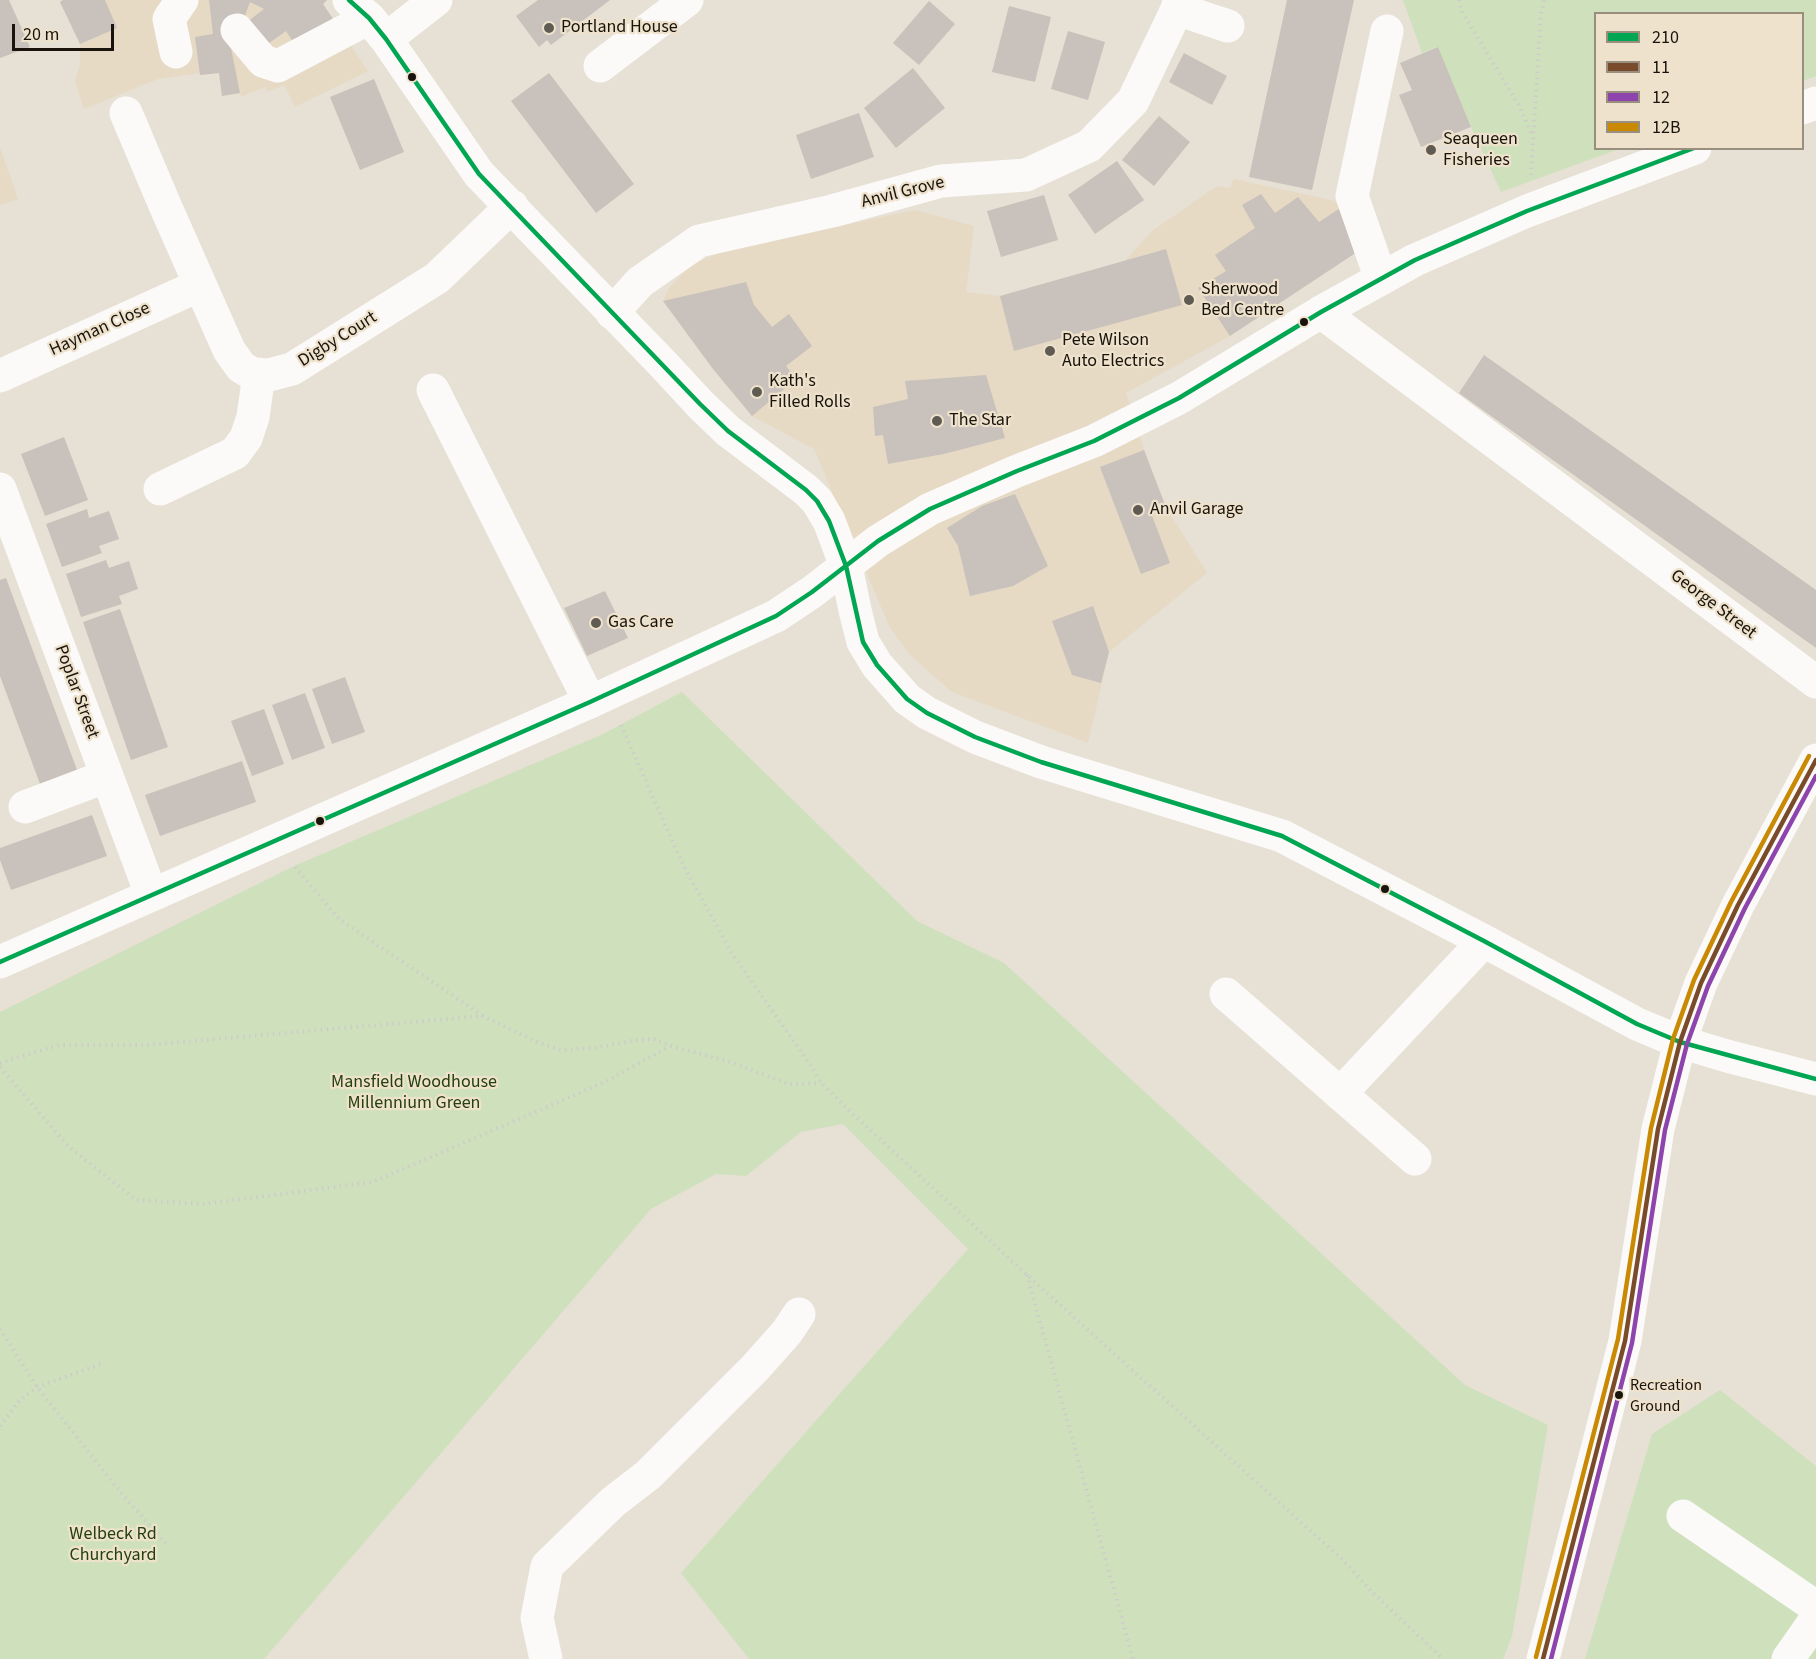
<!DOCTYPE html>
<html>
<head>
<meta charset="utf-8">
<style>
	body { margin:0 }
	#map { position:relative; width:1816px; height:1659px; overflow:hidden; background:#e7e0d4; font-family:"Source Sans 3",sans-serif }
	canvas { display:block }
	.legend { position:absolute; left:1594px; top:12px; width:210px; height:138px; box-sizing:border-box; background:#efe2cc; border:2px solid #998f7f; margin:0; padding:8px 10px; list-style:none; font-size:18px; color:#18130c }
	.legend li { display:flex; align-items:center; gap:12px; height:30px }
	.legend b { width:30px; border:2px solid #998f7f }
	.scale { position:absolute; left:12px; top:24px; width:102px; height:27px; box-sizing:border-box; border:3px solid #18130c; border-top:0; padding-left:8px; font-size:18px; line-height:21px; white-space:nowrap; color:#18130c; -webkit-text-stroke:4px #efe2cc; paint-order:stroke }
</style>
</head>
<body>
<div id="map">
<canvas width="1816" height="1659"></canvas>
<ul class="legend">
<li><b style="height:8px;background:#00a651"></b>210</li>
<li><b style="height:8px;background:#7a4b2a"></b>11</li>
<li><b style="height:8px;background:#8e44ad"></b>12</li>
<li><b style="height:8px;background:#ca8902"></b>12B</li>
</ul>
<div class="scale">20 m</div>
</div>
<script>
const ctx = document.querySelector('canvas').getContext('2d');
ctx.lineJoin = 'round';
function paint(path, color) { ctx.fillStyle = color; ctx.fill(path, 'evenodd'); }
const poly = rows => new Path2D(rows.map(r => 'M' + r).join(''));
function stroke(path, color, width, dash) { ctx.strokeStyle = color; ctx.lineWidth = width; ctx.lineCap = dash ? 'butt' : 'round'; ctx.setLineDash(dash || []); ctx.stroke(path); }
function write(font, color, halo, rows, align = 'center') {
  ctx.font = font + ' "Source Sans 3",sans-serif'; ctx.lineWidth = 4.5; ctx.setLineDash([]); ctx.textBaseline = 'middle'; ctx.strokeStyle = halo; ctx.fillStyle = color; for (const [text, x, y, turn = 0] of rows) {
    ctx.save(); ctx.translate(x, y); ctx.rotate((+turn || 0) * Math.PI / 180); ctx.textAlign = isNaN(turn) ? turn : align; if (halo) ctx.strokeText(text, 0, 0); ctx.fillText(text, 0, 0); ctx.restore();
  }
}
const built = poly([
	[63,0,327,0,323,4,368,71,295,107,284,85,267,92,265,87,241,97,240,93,222,96,219,73,200,75,200,73,158,79,84,109,75,81,80,65,80,44,60,2],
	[0,147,18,199,0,205],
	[1234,179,1340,202,1360,250,1230,336,1126,393,1144,450,1166,507,1207,573,1109,652,1088,743,952,692,911,656,890,628,814,449,752,416,713,369,663,301,669,288,691,265,721,252,915,210,974,226,966,292,1000,296,1124,262,1152,231,1217,186,1230,188]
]);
const green = poly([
	[1403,0,1816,0,1816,76,1803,81,1802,14,1596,14,1596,148,1619,149,1501,192,1471,127,1437,47,1422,53],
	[682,692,917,921,1004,963,1465,1385,1548,1425,1512,1636,1503,1659,749,1659,681,1573,968,1249,843,1124,801,1132,746,1176,716,1174,651,1209,264,1659,0,1659,0,1012,294,866,603,734],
	[1720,1390,1816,1466,1816,1659,1585,1659,1652,1434]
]);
const building = poly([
	[0,0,9,0,30,47,0,58],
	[63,0,105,0,117,28,80,44,60,2],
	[209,0,327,0,323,4,335,22,297,48,286,31,265,46,247,22,264,9,250,2,244,18,229,38,240,93,222,96,219,73,200,75,195,37,213,34],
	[538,0,610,0,551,45,547,40,539,47,516,16],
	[1287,0,1354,0,1312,190,1249,177],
	[929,1,955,24,919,65,893,43],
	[1009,6,1051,17,1035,82,992,72],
	[1068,31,1105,42,1088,100,1051,89],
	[1438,47,1471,127,1421,147,1399,95,1412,90,1400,63],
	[1184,53,1227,76,1212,105,1169,82],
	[913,68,945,108,896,148,864,108],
	[549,73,634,184,596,213,511,101],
	[374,79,404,152,360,170,330,97],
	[859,113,874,157,811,179,796,135],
	[1159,116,1190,142,1154,186,1122,160],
	[1117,161,1144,200,1095,234,1068,195],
	[1261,194,1275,213,1298,197,1319,222,1342,207,1360,250,1230,336,1198,288,1226,271,1215,255,1255,228,1242,205],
	[1044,195,1058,240,1001,257,987,211],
	[1166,249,1182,305,1014,351,1000,296],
	[746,282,754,305,772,327,789,314,812,346,786,366,796,379,752,416,713,369,663,301],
	[1484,355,1816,590,1816,648,1459,393],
	[986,375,1005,438,944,454,888,464,883,435,875,436,873,407,908,399,905,381],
	[64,437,88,500,45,516,21,454],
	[1144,450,1166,507,1151,513,1170,563,1141,574,1100,467],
	[1015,494,1048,566,1013,586,970,596,958,546,947,528,982,506],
	[87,509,89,518,109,511,119,539,99,546,102,553,62,567,46,524],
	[106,560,109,568,129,561,138,589,119,596,122,604,81,617,66,574],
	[6,578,80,778,43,792,0,676,0,580],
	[605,591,628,638,587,656,564,608],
	[1093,606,1109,652,1101,683,1072,675,1052,621],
	[120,609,168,747,131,760,83,622],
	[345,677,365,732,332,744,312,689],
	[305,693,325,748,292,760,272,705],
	[264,709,284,764,252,776,231,721],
	[242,761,256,802,160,836,145,795],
	[92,815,107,856,11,890,0,860,0,848]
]);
const path = poly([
	[1459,0,1461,10,1518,104,1533,136],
	[1531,175,1541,13,1544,0],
	[621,725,684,867,733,955,812,1067,821,1083,853,1114,1027,1275,1344,1561,1371,1591,1443,1659],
	[295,867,339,919,483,1016],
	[0,1063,59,1045,146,1045,483,1016,537,1042,561,1050,595,1048,635,1040,654,1039,671,1046,731,1062,789,1084,821,1083],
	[0,1067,68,1146,136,1200,204,1204,373,1182,607,1081,670,1046],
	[1027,1275,1133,1659],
	[0,1329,37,1387,122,1494,168,1546],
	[0,1426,20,1400,37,1387,101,1364]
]);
const minor = poly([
	[349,0,358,9,369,18,386,39,479,174,662,363,700,404,728,431,806,490,817,501,829,521,846,566,855,610,863,642,877,665,907,699,927,713,975,737,1041,762,1282,836,1484,941,1637,1024,1680,1042,1727,1056,1816,1079],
	[1177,9,1228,26],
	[237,30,263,61,278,66,369,18],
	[386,39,436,0],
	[176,52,169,19,182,0],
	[600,66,687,0],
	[126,113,164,203,229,350,241,367,253,374,269,375,292,369,437,278,512,206],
	[1381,279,1352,196,1387,31],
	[1321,312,1816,682],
	[612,313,640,282,699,241,832,211,941,181,1026,175,1089,146,1133,101,1177,9,1179,0],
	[0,376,200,285],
	[433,390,590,702],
	[0,489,151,894],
	[160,489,235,453,246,438,253,417,259,374],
	[25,807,107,776],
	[1226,994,1415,1159],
	[1340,1094,1484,941],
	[1683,1516,1816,1607],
	[546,1659,537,1618,547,1566,613,1502,648,1475,755,1368,787,1332,799,1314],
	[1788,1659,1816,1619]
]);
const major = poly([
	[1802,108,1816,103],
	[0,962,590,702,776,616,812,592,878,541,930,509,1017,471,1094,441,1179,398,1321,312,1415,260,1527,211,1695,148]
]);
const highway = poly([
	[1543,1659,1625,1341,1658,1129,1680,1042,1701,983,1738,905,1816,760]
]);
const bus1 = poly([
	[349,0,369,18,386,39,479,174,700,404,728,431,806,490,817,501,829,521,846,566,863,642,877,665,907,699,927,713,975,737,1041,762,1282,836,1484,941,1637,1024,1680,1042,1816,1079],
	[0,962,590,702,776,616,812,592,878,541,930,509,1017,471,1094,441,1179,398,1321,312,1415,260,1527,211,1694,148]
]);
const bus2 = poly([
	[1543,1659,1625,1341,1658,1129,1680,1042,1701,983,1738,905,1816,760]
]);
const bus3 = poly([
	[1551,1659,1632,1343,1665,1130,1687,1044,1708,986,1745,908,1816,776]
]);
const bus4 = poly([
	[1536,1657,1618,1339,1651,1128,1673,1039,1694,980,1731,902,1809,756]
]);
const markers = [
	[549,28,6,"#605b52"],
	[412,77,5,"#18130c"],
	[1431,150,6,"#605b52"],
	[1189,300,6,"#605b52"],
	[1304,322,5,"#18130c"],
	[1050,351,6,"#605b52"],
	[757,392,6,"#605b52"],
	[937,421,6,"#605b52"],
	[1138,510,6,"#605b52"],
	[596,623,6,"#605b52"],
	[320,821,5,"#18130c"],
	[1385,889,5,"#18130c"],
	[1619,1395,5,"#18130c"]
];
const busNames = [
	["Recreation",1630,1386],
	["Ground",1630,1407]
];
const poiNames = [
	["Portland House",561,28],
	["Seaqueen",1443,140],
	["Fisheries",1443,161],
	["Sherwood",1201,290],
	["Bed Centre",1201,311],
	["Pete Wilson",1062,341],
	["Auto Electrics",1062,362],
	["Kath's",769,382],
	["Filled Rolls",769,403],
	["The Star",949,421],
	["Anvil Garage",1150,510],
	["Gas Care",608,623]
];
const streetNames = [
	["Anvil Grove",903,193,-14],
	["Hayman Close",100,330,-24],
	["Digby Court",338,340,-32],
	["George Street",1713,605,37],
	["Poplar Street",76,692,70]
];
const parkNames = [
	["Mansfield Woodhouse",414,1083],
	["Millennium Green",414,1104],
	["Welbeck Rd",113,1535],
	["Churchyard",113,1556]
];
paint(built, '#e6dac5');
paint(green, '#cfe1bc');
paint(building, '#c9c1bb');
stroke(path, '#ceccc8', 4, [1.5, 4.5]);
stroke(minor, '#fbfaf9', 33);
stroke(major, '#fbfaf9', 33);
stroke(highway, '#fbfaf9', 33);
stroke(bus1, '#00a651', 4.5);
stroke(bus2, '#7a4b2a', 4.5);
stroke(bus3, '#8e44ad', 4.5);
stroke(bus4, '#ca8902', 4.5);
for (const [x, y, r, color] of markers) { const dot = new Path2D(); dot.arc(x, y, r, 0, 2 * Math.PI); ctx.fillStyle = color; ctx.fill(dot); stroke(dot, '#efe2cc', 2); }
write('16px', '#18130c', '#efe2cc', busNames, 'left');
write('18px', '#18130c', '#efe2cc', poiNames, 'left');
write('18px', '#18130c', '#efe2cc', streetNames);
write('18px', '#23410e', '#efe2cc', parkNames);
</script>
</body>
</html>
